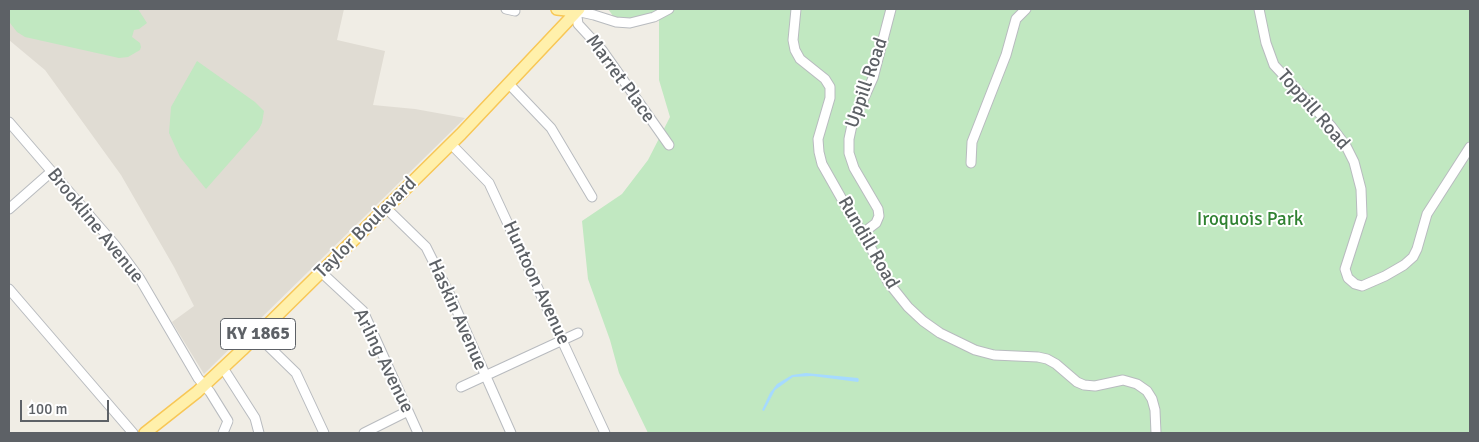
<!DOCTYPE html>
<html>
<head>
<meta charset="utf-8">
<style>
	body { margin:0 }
	#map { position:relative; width:1479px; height:442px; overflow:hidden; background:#f0ede5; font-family:Signika,sans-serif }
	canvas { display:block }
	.frame { position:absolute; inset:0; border:10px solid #5d6166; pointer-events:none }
	.scale { position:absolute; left:20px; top:400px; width:89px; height:22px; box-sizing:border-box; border:2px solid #5d6166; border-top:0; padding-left:6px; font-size:15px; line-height:18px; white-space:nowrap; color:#5d6166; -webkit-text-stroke:4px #fff; paint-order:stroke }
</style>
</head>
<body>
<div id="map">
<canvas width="1479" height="442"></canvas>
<div class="frame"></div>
<div class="scale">100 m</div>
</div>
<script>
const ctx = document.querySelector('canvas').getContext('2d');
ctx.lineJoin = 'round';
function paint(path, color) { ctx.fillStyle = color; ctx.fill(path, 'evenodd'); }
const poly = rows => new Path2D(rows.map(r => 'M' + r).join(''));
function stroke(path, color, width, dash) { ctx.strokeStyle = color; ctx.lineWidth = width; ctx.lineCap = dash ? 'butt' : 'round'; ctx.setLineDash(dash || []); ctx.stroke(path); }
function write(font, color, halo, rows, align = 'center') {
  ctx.font = font + ' Signika,sans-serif'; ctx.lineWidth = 4; ctx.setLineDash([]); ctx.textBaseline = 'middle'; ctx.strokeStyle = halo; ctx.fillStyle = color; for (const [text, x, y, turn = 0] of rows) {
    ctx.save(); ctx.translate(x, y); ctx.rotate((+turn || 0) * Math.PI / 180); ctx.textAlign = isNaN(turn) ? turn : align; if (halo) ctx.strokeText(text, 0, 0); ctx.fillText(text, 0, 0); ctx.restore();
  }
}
const education = poly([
	[9,9,344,9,337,40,385,51,373,105,415,109,465,118,204,374,172,322,194,306,174,267,121,175,45,70,9,40]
]);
const green = poly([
	[9,9,138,9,147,23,139,29,134,30,132,37,140,43,141,47,140,50,128,57,119,58,25,37,17,32,10,23],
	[608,9,1470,9,1470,433,648,433,619,373,610,340,588,279,582,221,622,194,648,160,670,117,659,80,659,14,646,20,616,20],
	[197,61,255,102,264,111,262,123,259,129,206,189,180,157,169,133,171,107]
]);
const water = poly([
	[806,373,858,378,859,380,858,382,812,376,793,377,775,390,764,411,762,410,770,393,777,384,792,375]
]);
const minor = poly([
	[506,9,515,11],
	[576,9,578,24,602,50,669,145],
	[796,9,793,40,795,50,800,59,825,79,830,87,830,98,818,139,819,152,822,164,852,217,866,238,888,282,908,307,923,321,940,333,975,350,994,355,1038,357,1047,359,1056,364,1077,382,1084,385,1095,386,1123,380,1137,384,1147,391,1152,399,1155,410,1156,433],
	[1259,9,1266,43,1274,65,1331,126,1346,146,1354,162,1361,189,1362,216,1345,269,1348,278,1355,284,1362,286,1385,276,1404,265,1413,257,1417,249,1427,214,1470,147],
	[576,11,594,15,616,22,630,23,654,17,669,9],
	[509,84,551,128,592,197],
	[9,122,115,245,140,279,198,378,210,392,228,421,223,433],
	[451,144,489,183,605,433],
	[971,163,972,142,1006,55,1016,19,1026,9],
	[386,208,426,247,449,293,511,433],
	[9,209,51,172],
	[863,233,876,223,879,216,878,209,854,168,849,153,849,139,852,125,873,78,891,9],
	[321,272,363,311,418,433],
	[9,289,133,433],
	[257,335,296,373,324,433],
	[223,368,255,418,259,433],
	[461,387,578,333],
	[364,433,408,411]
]);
const major = poly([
	[557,9,576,11],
	[145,433,197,392,242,350,461,134,579,9]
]);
const shields = [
	[258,334,75]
];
const shieldNames = [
	["KY 1865",258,334]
];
const streetNames = [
	["Marret Place",620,79,54],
	["Uppill Road",867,83,-71],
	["Toppill Road",1313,110,49],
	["Brookline Avenue",95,226,51],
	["Taylor Boulevard",366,228,-45],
	["Rundill Road",868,243,60],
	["Huntoon Avenue",536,283,65],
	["Haskin Avenue",457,315,66],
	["Arling Avenue",383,361,64]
];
const parkNames = [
	["Iroquois Park",1250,220]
];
paint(education, '#e0dcd3');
paint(green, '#c1e8c1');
paint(water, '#a6daff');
stroke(minor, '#b8bbbf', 11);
stroke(major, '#f8c756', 14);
stroke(minor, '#fff', 9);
stroke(major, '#fff0ab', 11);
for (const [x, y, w] of shields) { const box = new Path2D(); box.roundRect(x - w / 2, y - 15.5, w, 31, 4); ctx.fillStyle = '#fff'; ctx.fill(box); stroke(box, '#5d6166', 1); }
write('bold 18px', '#5d6166', null, shieldNames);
write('19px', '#5d6166', '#fff', streetNames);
write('19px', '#308232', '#fff', parkNames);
</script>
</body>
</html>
